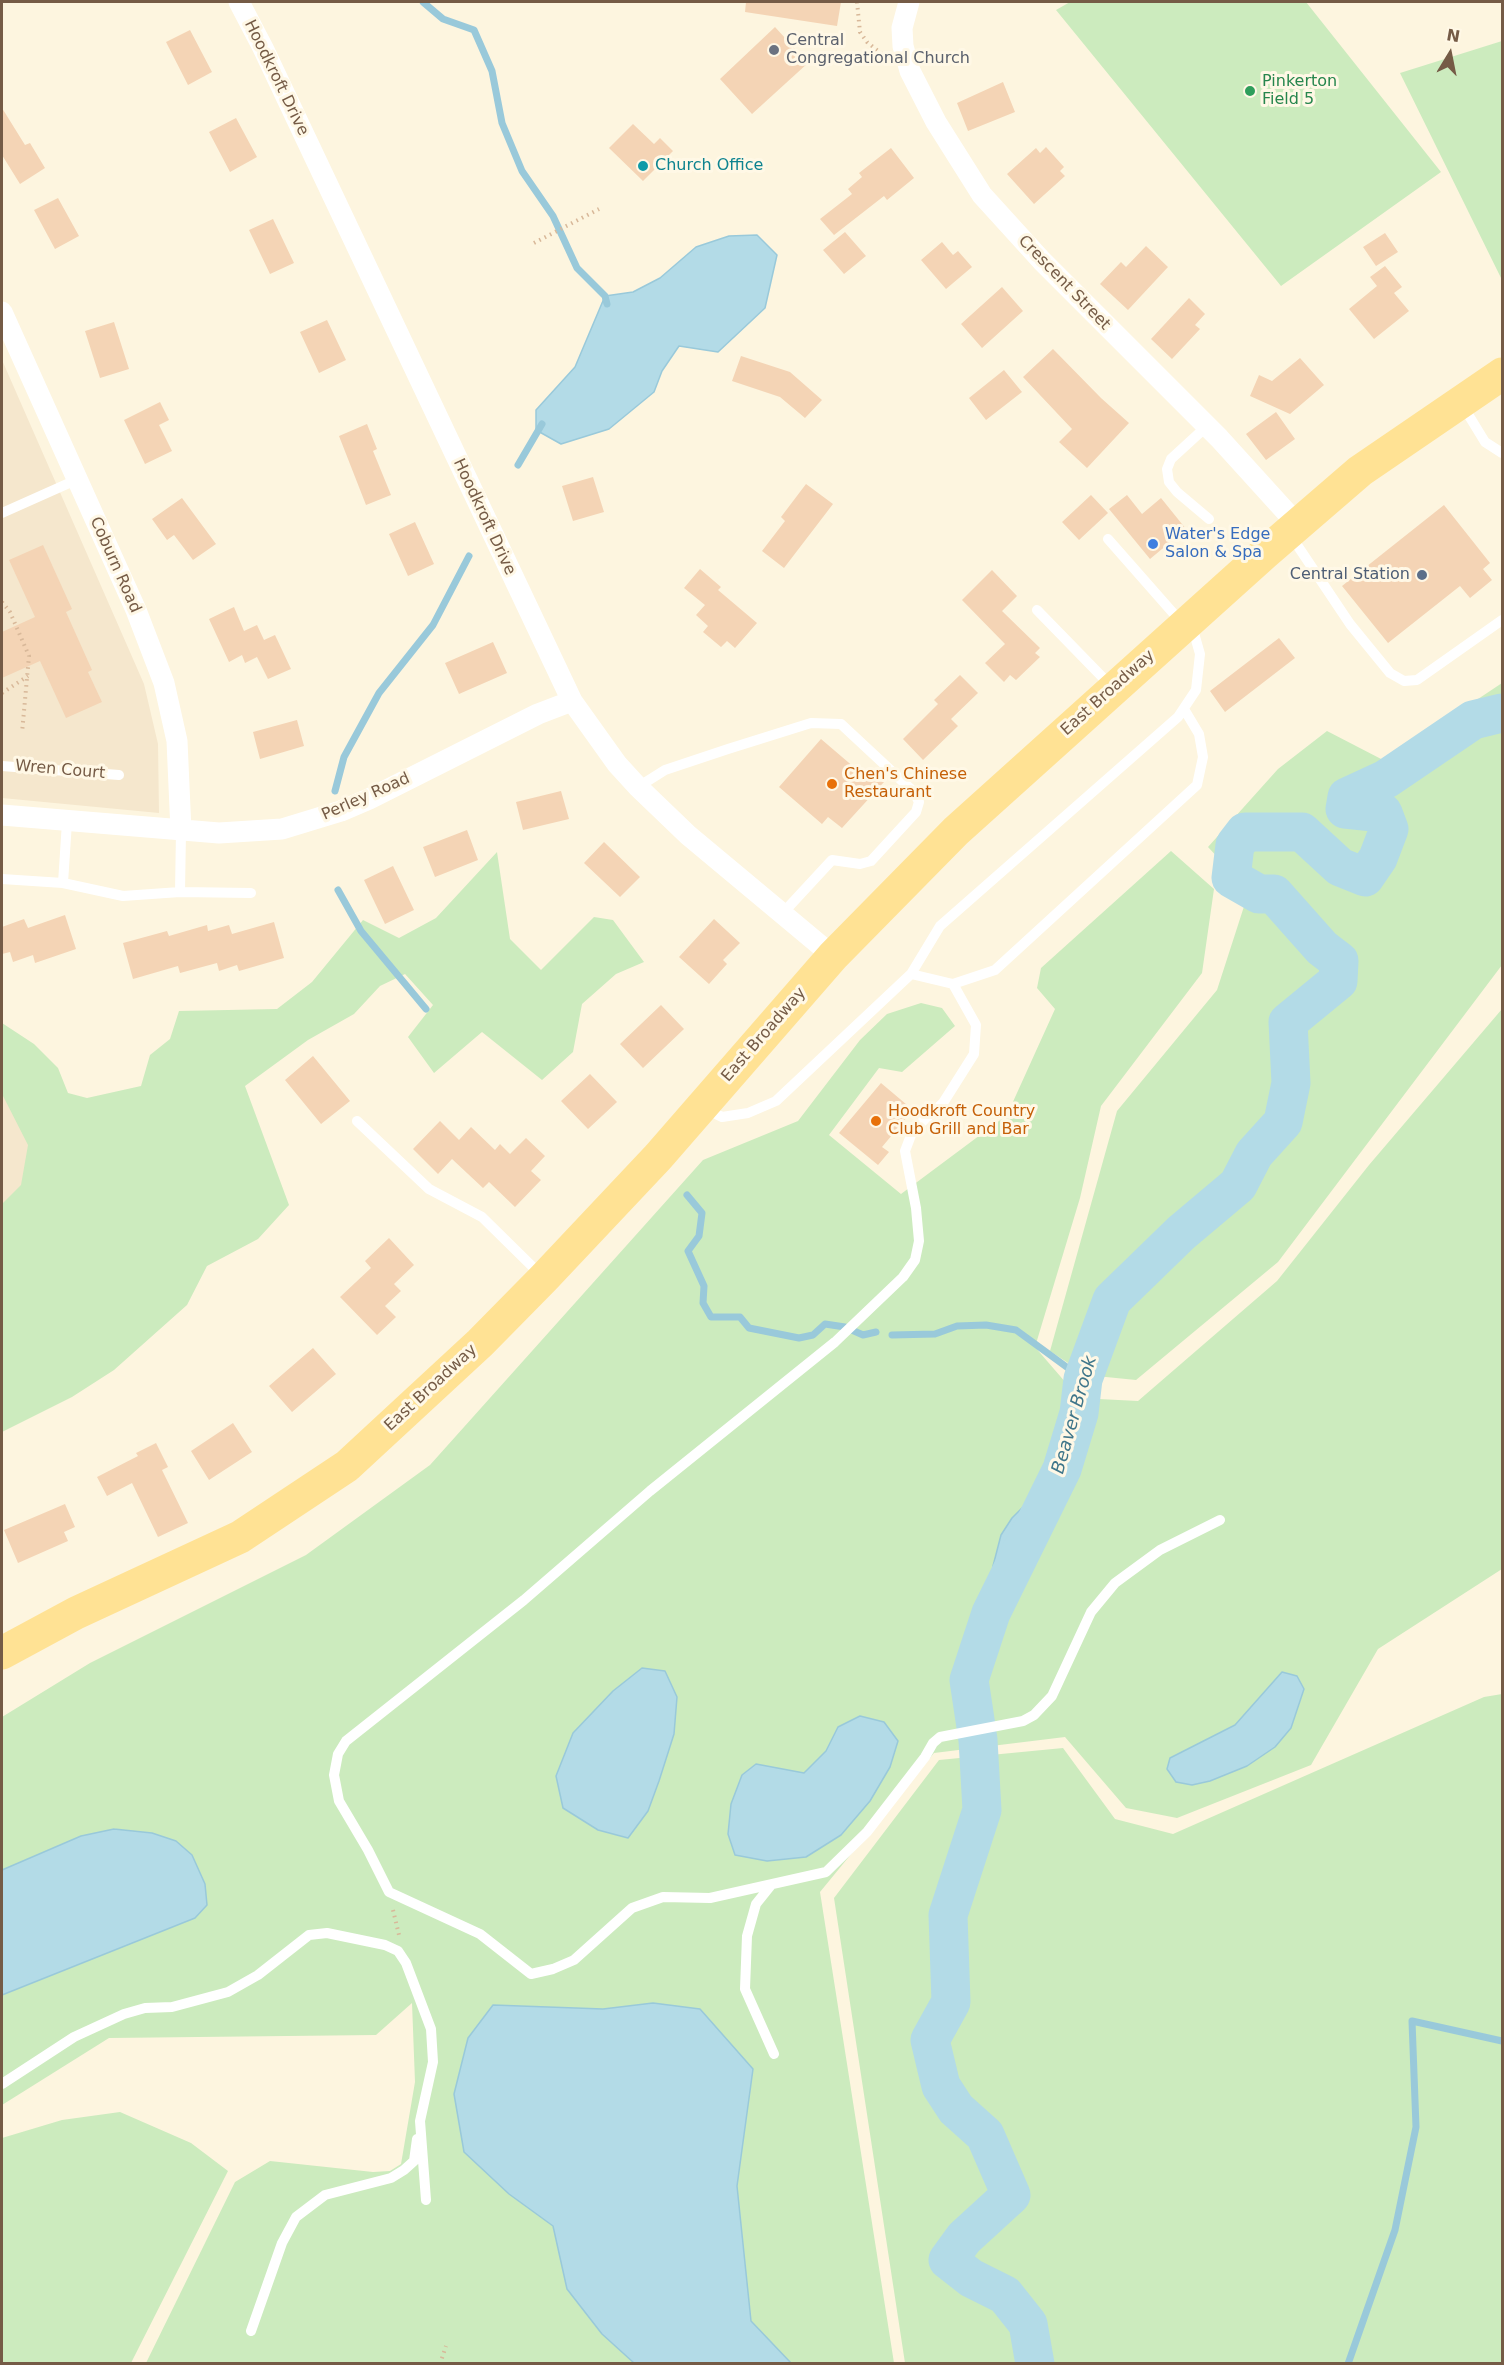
<!DOCTYPE html>
<html>
<head>
<meta charset="utf-8">
<style>
	body { margin:0 }
	#map { position:relative; width:1504px; height:2365px; overflow:hidden; background:#fdf5df; font-family:"DejaVu Sans",sans-serif }
	canvas { display:block }
	.frame { position:absolute; inset:0; border:3px solid #755b46; pointer-events:none }
	.north { position:absolute; left:1420px; top:24px; width:60px; height:60px; -webkit-text-stroke:4px #fff8e6; paint-order:stroke; rotate:10deg; font-size:16px; font-weight:700; line-height:24px; text-align:center; color:#755b46 }
	.north::after { content:''; display:block; margin:auto; width:21px; height:27px; background:#755b46; clip-path:polygon(50% 0,100% 100%,50% 72%,0 100%) }
</style>
</head>
<body>
<div id="map">
<canvas width="1504" height="2365"></canvas>
<div class="frame"></div>
<div class="north">N</div>
</div>
<script>
const ctx = document.querySelector('canvas').getContext('2d');
ctx.lineJoin = 'round';
function paint(path, color) { ctx.fillStyle = color; ctx.fill(path, 'evenodd'); }
const poly = rows => new Path2D(rows.map(r => 'M' + r).join(''));
function stroke(path, color, width, dash) { ctx.strokeStyle = color; ctx.lineWidth = width; ctx.lineCap = dash ? 'butt' : 'round'; ctx.setLineDash(dash || []); ctx.stroke(path); }
function write(font, color, halo, rows, align = 'center') {
  ctx.font = font + ' "DejaVu Sans",sans-serif'; ctx.lineWidth = 6; ctx.setLineDash([]); ctx.textBaseline = 'middle'; ctx.strokeStyle = halo; ctx.fillStyle = color; for (const [text, x, y, turn = 0] of rows) {
    ctx.save(); ctx.translate(x, y); ctx.rotate((+turn || 0) * Math.PI / 180); ctx.textAlign = isNaN(turn) ? turn : align; if (halo) ctx.strokeText(text, 0, 0); ctx.fillText(text, 0, 0); ctx.restore();
  }
}
const residential = poly([
	[2,360,144,684,158,744,159,813,2,798],
	[2,1080,101,1211,2,1294]
]);
const green = poly([
	[1070,2,1306,2,1441,172,1281,286,1056,10],
	[1502,41,1502,280,1400,73],
	[1502,683,1502,965,1278,1262,1136,1380,1086,1375,1050,1351,1117,1111,1217,990,1249,891,1208,847,1278,769,1327,731,1385,761],
	[1171,851,1214,889,1202,973,1101,1106,1080,1198,1035,1347,1079,1398,1138,1401,1277,1281,1369,1165,1502,1009,1502,1569,1378,1649,1311,1765,1177,1818,1126,1808,1065,1737,934,1753,820,1892,894,2363,146,2363,235,2182,270,2161,373,2172,390,2171,401,2164,415,2082,412,2003,376,2035,109,2038,2,2105,2,1717,90,1663,306,1555,430,1465,703,1160,798,1121,860,1040,887,1014,921,1003,942,1008,955,1026,902,1072,879,1068,829,1135,901,1194,1007,1115,1055,1009,1037,988,1041,968],
	[497,852,510,939,541,970,594,917,613,920,644,962,616,974,582,1004,573,1052,542,1080,482,1032,434,1073,408,1037,433,1005,405,974,380,986,354,1014,308,1040,245,1086,289,1205,258,1239,207,1266,187,1305,114,1370,72,1397,2,1432,2,1204,21,1185,28,1145,2,1094,2,1023,34,1044,58,1068,68,1093,87,1098,141,1086,150,1055,170,1039,179,1011,277,1009,312,982,363,920,399,938,436,918],
	[1502,1694,1502,2363,905,2363,834,1898,939,1760,1063,1748,1115,1819,1173,1834,1484,1697],
	[120,2112,191,2143,228,2171,131,2363,2,2363,2,2138,62,2120]
]);
const water = poly([
	[757,235,777,255,765,308,718,352,679,346,662,371,654,392,609,429,561,444,536,430,536,410,575,367,605,296,633,292,660,278,696,247,729,236,757,235],
	[1077,1383,1096,1387,1091,1403,1082,1459,1025,1538,1015,1562,1009,1617,983,1673,970,1663,991,1593,993,1566,1001,1535,1012,1518,1030,1500,1057,1460,1066,1436,1077,1383],
	[642,1668,665,1671,677,1697,674,1734,659,1781,648,1811,628,1838,598,1830,563,1808,556,1776,573,1733,613,1691,642,1668],
	[1282,1672,1297,1676,1304,1689,1291,1728,1275,1747,1247,1766,1210,1781,1192,1785,1176,1782,1167,1769,1170,1758,1235,1725,1282,1672],
	[860,1716,884,1722,898,1741,890,1767,870,1801,841,1835,806,1857,767,1861,735,1855,728,1834,731,1804,742,1775,756,1764,804,1773,826,1751,838,1727,860,1716],
	[114,1829,152,1833,176,1841,192,1855,205,1884,207,1905,195,1918,2,1995,2,1870,81,1836,114,1829],
	[653,2003,700,2009,753,2069,737,2186,751,2321,791,2363,634,2363,602,2334,567,2289,553,2226,509,2194,464,2152,454,2094,468,2038,493,2005,603,2009,653,2003]
]);
const stream = poly([
	[423,2,443,19,474,30,492,71,502,123,522,171,553,216,577,268,605,296,607,304],
	[518,465,542,424],
	[335,791,344,757,379,693,433,625,469,556],
	[338,890,361,931,426,1009],
	[687,1195,702,1213,699,1236,688,1251,704,1286,703,1303,711,1317,740,1317,749,1328,799,1338,813,1335,825,1324,845,1327,863,1335,876,1332],
	[892,1335,935,1334,957,1326,986,1325,1016,1330,1083,1379],
	[1348,2364,1395,2230,1416,2127,1412,2021,1502,2041]
]);
const river = poly([
	[1035,2364,1028,2324,1005,2295,971,2278,948,2260,964,2238,1011,2195,985,2135,956,2109,941,2086,930,2040,951,2002,948,1915,982,1810,978,1740,969,1680,991,1613,1062,1469,1079,1413,1083,1379,1112,1300,1181,1233,1238,1185,1254,1154,1283,1122,1291,1083,1288,1022,1338,981,1339,961,1322,948,1274,894,1259,894,1231,878,1235,845,1245,832,1302,832,1340,867,1365,877,1378,858,1389,829,1383,813,1345,809,1347,797,1386,779,1473,720,1502,713]
]);
const building = poly([
	[746,2,841,2,837,26,745,12],
	[775,27,808,63,752,114,720,79],
	[190,30,212,72,188,85,166,42],
	[1003,82,1015,112,968,131,957,103],
	[2,108,25,145,30,143,45,168,20,184,2,155],
	[236,118,257,157,230,172,209,132],
	[633,124,654,144,660,138,673,151,643,181,609,148],
	[1046,147,1064,167,1060,171,1065,176,1034,204,1007,174,1036,148,1040,153],
	[891,148,914,178,887,200,884,196,834,235,820,219,852,194,848,189,862,177,859,173],
	[58,198,79,236,55,249,34,210],
	[273,219,294,263,270,274,249,230],
	[845,232,866,256,844,274,823,250],
	[1385,233,1398,252,1376,266,1363,247],
	[942,242,953,255,958,251,972,267,946,289,921,260],
	[1146,246,1168,267,1128,310,1100,284,1121,262,1126,267],
	[1385,266,1402,287,1394,293,1409,311,1374,339,1349,309,1377,286,1370,277],
	[1002,287,1023,311,982,348,961,324],
	[1189,298,1205,314,1195,325,1200,329,1172,359,1151,339],
	[327,320,346,360,319,373,300,332],
	[114,322,129,369,100,378,85,331],
	[1053,349,1101,398,1129,423,1087,468,1059,442,1072,429,1023,377],
	[741,356,790,372,822,400,805,418,780,397,732,381],
	[1300,358,1324,385,1290,414,1250,396,1259,375,1272,381],
	[1004,370,1022,392,986,420,969,398],
	[160,402,169,420,159,425,172,451,145,464,124,420],
	[1276,412,1295,439,1266,460,1246,434],
	[367,424,377,449,373,451,391,495,366,505,339,436],
	[593,477,604,512,573,521,562,486],
	[806,484,833,504,784,568,762,551,785,521,781,517],
	[1091,495,1108,513,1079,540,1062,522],
	[1127,495,1142,514,1161,498,1186,529,1150,559,1109,509],
	[182,498,216,544,193,560,174,535,167,540,152,519],
	[1444,505,1490,563,1483,569,1492,580,1470,598,1460,586,1388,643,1342,586],
	[415,522,434,564,408,576,389,534],
	[43,545,72,609,66,612,92,670,88,672,102,702,66,718,40,661,2,678,2,632,35,617,9,560],
	[700,569,721,587,718,590,757,623,735,648,727,641,721,647,703,632,708,626,696,615,705,605,684,588],
	[992,570,1017,596,1002,611,1040,648,1035,653,1040,657,1016,680,1010,675,1004,682,985,663,1005,644,962,600],
	[234,607,244,631,257,625,264,640,275,635,291,669,268,679,257,657,245,663,242,655,229,662,209,619],
	[1279,638,1295,658,1225,712,1210,691],
	[493,642,507,673,459,694,445,663],
	[960,675,978,693,951,719,958,726,923,760,903,739,938,704,934,700],
	[297,720,304,746,260,759,253,732],
	[821,739,862,774,868,768,884,782,842,828,828,817,822,824,779,787],
	[561,791,569,819,523,830,516,802],
	[467,830,478,860,435,877,423,847],
	[604,842,640,877,620,897,584,863],
	[393,866,414,910,385,924,364,880],
	[65,915,76,949,35,963,33,955,13,962,10,952,2,954,2,927,24,919,28,928],
	[714,919,740,943,723,960,727,964,709,984,679,957],
	[274,922,284,958,239,971,237,965,219,971,217,963,180,973,178,966,133,979,123,943,167,931,169,936,207,925,208,931,229,925,232,934],
	[661,1005,684,1029,643,1068,620,1044],
	[313,1056,350,1101,321,1124,285,1080],
	[590,1074,617,1102,588,1129,561,1101],
	[881,1083,913,1110,882,1147,889,1152,878,1165,839,1133],
	[440,1121,459,1140,471,1127,495,1150,500,1144,510,1154,526,1138,545,1156,531,1171,541,1180,515,1207,489,1182,483,1188,452,1159,438,1174,413,1149],
	[389,1238,414,1265,394,1284,401,1291,385,1306,396,1317,377,1335,340,1297,371,1268,365,1261],
	[313,1348,336,1374,292,1412,269,1386],
	[233,1423,252,1452,209,1480,191,1451],
	[156,1443,168,1467,162,1470,188,1523,158,1537,132,1483,107,1496,97,1477,138,1456,136,1453],
	[65,1504,75,1527,64,1532,68,1541,18,1563,4,1530]
]);
const path = poly([
	[857,2,860,32,867,42,883,55],
	[534,243,599,209],
	[2,602,10,612,29,656,22,733],
	[2,693,28,676],
	[393,1910,399,1935],
	[440,2364,446,2346]
]);
const lane = poly([
	[1463,406,1485,442,1502,453],
	[1207,426,1171,459,1167,469,1169,482,1177,492,1209,519],
	[2,513,76,480],
	[1291,536,1350,624,1390,673,1404,681,1417,680,1502,620],
	[1108,539,1181,622],
	[1037,610,1112,687],
	[2,766,119,775],
	[638,787,665,770,728,749,811,723,841,724,914,792,919,802,916,812,871,861,860,864,832,860,782,914],
	[2,879,63,883,123,896,180,892,251,893],
	[63,883,67,822],
	[180,892,181,831],
	[911,974,953,984,995,970,1197,785,1203,757,1199,734,1184,709],
	[953,984,976,1025,974,1054,943,1103,913,1130,905,1151,916,1208,919,1241,915,1260,903,1277,835,1342,650,1491,524,1600,346,1741,338,1754,334,1775,339,1801,368,1850,389,1892,480,1934,531,1974,553,1969,574,1960,632,1908,663,1897,710,1898,826,1872,867,1832,925,1757,933,1743,940,1737,1023,1721,1034,1715,1052,1696,1091,1612,1115,1583,1160,1550,1220,1520],
	[706,1109,722,1117,748,1113,776,1101,911,974,940,926,1178,717,1196,690,1200,654,1192,626],
	[357,1121,429,1189,482,1217,542,1276],
	[772,1884,756,1904,747,1936,745,1989,774,2054],
	[2,2084,74,2037,124,2014,145,2008,172,2007,228,1992,258,1975,309,1935,327,1933,385,1945,398,1951,406,1963,431,2029,433,2062,420,2121,426,2200],
	[251,2331,282,2243,296,2217,325,2195,391,2178,404,2170,414,2161,417,2139]
]);
const street = poly([
	[239,2,263,48,572,701,617,764,638,787,688,835,833,956],
	[909,2,902,28,903,46,910,71,936,122,982,195,1042,261,1219,438,1298,525],
	[2,312,136,610,164,683,177,741,181,831],
	[2,815,219,833,282,829,341,811,369,799,538,714,572,701]
]);
const primary = poly([
	[2,1653,76,1613,240,1537,347,1466,480,1343,544,1278,658,1157,833,956,956,831,1265,553,1360,471,1502,374]
]);
const markers = [
	[774,50,6,"#6b7280"],
	[1250,91,6,"#2e9e5b"],
	[643,166,6,"#0f9aa8"],
	[1153,544,6,"#3f7fe0"],
	[1422,575,6,"#5c6f8a"],
	[832,784,6,"#e8710a"],
	[876,1121,6,"#e8710a"]
];
const worshipNames = [
	["Central",786,41],
	["Congregational Church",786,59]
];
const streetNames = [
	["Hoodkroft Drive",276,78,64],
	["Crescent Street",1064,283,46],
	["Hoodkroft Drive",484,517,65],
	["Coburn Road",115,565,66],
	["East Broadway",1108,693,-42],
	["Wren Court",60,770,5],
	["Perley Road",366,797,-24],
	["East Broadway",764,1035,-49],
	["East Broadway",431,1388,-43]
];
const leisureNames = [
	["Pinkerton",1262,82],
	["Field 5",1262,100]
];
const cultureNames = [
	["Church Office",655,166]
];
const shopNames = [
	["Water's Edge",1165,535],
	["Salon & Spa",1165,553]
];
const serviceNames = [
	["Central Station",1410,575]
];
const foodNames = [
	["Chen's Chinese",844,775],
	["Restaurant",844,793],
	["Hoodkroft Country",888,1112],
	["Club Grill and Bar",888,1130]
];
const waterNames = [
	["Beaver Brook",1075,1415,-74]
];
paint(residential, '#f5e7cd');
paint(green, '#ccebbe');
paint(water, '#b3dbe7');
stroke(water, '#99c9da', 1.5);
stroke(stream, '#99c9da', 7);
stroke(river, '#b3dbe7', 39);
paint(building, '#f4d4b5');
stroke(path, '#d8b899', 4, [1.5, 4.5]);
stroke(lane, '#fff', 10);
stroke(street, '#fff', 21);
stroke(primary, '#ffe294', 33);
for (const [x, y, r, color] of markers) { const dot = new Path2D(); dot.arc(x, y, r, 0, 2 * Math.PI); ctx.fillStyle = color; ctx.fill(dot); stroke(dot, '#fff8e6', 2); }
write('16px', '#5b616d', '#fff8e6', worshipNames, 'left');
write('16px', '#755b46', '#fff8e6', streetNames);
write('16px', '#27864d', '#fff8e6', leisureNames, 'left');
write('16px', '#0d838f', '#fff8e6', cultureNames, 'left');
write('16px', '#366cbe', '#fff8e6', shopNames, 'left');
write('16px', '#4e5e75', '#fff8e6', serviceNames, 'right');
write('16px', '#c56008', '#fff8e6', foodNames, 'left');
write('italic 18px', '#3f768a', '#fff8e6', waterNames);
</script>
</body>
</html>
